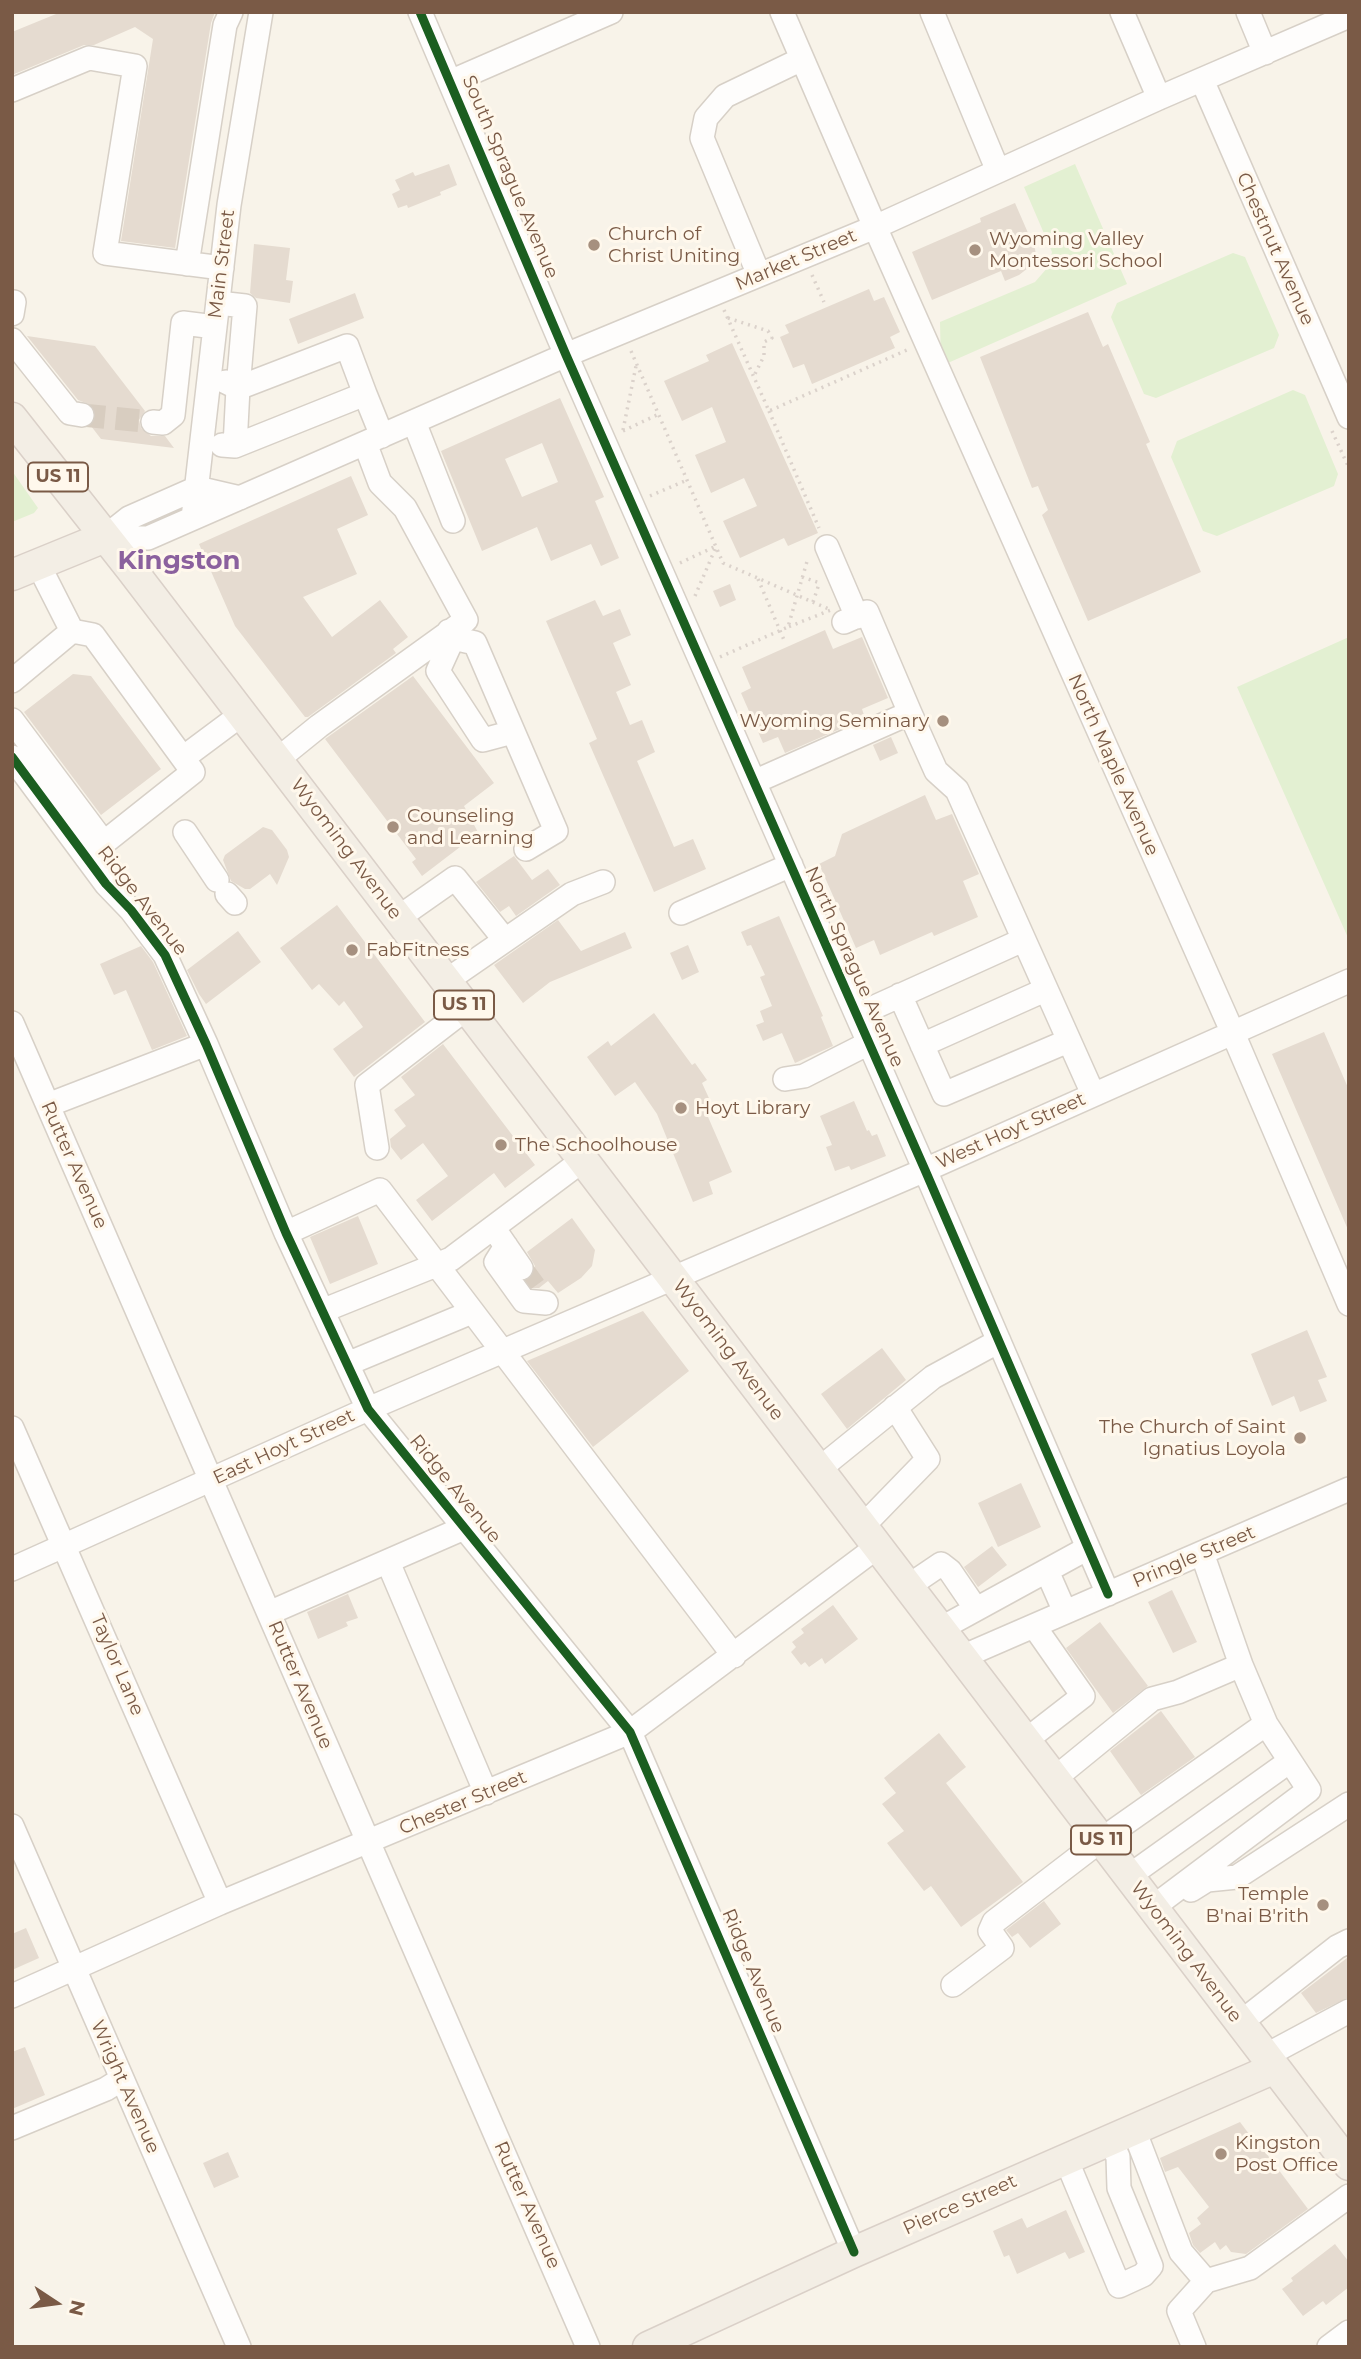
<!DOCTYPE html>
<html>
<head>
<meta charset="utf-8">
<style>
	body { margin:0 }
	#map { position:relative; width:1361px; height:2359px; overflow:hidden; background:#f8f3e9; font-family:Montserrat,sans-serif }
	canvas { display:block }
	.frame { position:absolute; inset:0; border:14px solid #7a5a46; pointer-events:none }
	.north { position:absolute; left:21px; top:2268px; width:70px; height:70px; -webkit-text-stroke:5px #fff8ec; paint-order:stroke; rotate:103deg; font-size:19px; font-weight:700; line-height:28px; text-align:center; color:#7a5a46 }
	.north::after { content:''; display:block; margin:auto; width:24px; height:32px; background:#7a5a46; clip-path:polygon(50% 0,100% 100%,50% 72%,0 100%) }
</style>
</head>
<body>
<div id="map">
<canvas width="1361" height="2359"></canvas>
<div class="frame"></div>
<div class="north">N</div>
</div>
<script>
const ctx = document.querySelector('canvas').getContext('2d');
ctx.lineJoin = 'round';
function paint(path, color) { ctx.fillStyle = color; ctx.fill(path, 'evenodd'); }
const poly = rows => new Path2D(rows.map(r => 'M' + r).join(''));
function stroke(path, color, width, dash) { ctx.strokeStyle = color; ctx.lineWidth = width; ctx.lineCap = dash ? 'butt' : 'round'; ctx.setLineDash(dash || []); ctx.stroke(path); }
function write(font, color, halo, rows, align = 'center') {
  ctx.font = font + ' Montserrat,sans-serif'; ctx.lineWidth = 6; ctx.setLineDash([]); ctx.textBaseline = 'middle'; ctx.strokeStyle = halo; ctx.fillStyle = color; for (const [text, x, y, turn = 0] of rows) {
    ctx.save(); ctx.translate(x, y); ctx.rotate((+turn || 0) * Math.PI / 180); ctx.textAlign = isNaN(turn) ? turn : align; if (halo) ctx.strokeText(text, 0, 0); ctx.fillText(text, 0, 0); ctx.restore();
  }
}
const green = poly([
	[1075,164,1127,284,941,366,940,322,1035,282,1048,267,1052,252,1024,187],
	[1233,253,1245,257,1279,335,1274,348,1156,398,1144,394,1111,317,1117,303],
	[1293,390,1305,395,1338,474,1334,486,1217,536,1203,531,1171,457,1177,441],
	[12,471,38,508,34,513,12,522],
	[1349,637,1349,940,1237,687]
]);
const building = poly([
	[61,12,215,12,211,23,175,248,121,241,153,39,135,27,94,45,84,45,12,75,12,32],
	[449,164,457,185,440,192,441,195,408,208,407,205,398,208,392,194,400,190,395,180,413,172,415,176],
	[1015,203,1035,249,1036,255,1032,265,1019,275,1005,281,1001,271,932,300,912,252,981,222,980,218],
	[254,244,290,248,286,280,293,281,290,303,256,298,250,293],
	[869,289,874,301,884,297,900,332,890,337,895,348,812,384,804,364,793,368,780,337,789,333,785,325],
	[355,293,364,318,298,344,289,319],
	[1088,312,1103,347,1108,344,1150,442,1146,444,1201,572,1088,621,1042,515,1048,510,1038,486,1032,488,980,357],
	[27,336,95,346,145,411,139,420,141,428,151,436,165,436,174,448,101,439,91,426,96,417,91,405,78,400],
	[732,343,818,533,788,546,784,538,740,558,723,521,757,506,744,478,711,493,695,455,726,442,712,407,682,421,664,381,709,361,706,355],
	[560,398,604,497,595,501,619,558,601,566,591,544,551,561,537,527,482,551,441,451],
	[542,443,558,482,522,497,505,459],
	[351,476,368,515,337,529,357,574,303,597,332,637,380,600,408,637,393,649,396,653,308,717,305,717,235,626,199,544],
	[730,584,736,600,720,607,713,591],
	[595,600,603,616,620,609,631,635,613,643,631,685,616,692,630,725,642,720,655,752,637,761,674,847,693,839,706,869,654,892,589,743,597,739,546,621],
	[825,630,833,649,862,637,888,698,862,709,865,718,785,753,778,737,763,743,741,693,751,688,742,667],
	[73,674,91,676,161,769,101,815,24,712],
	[413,676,494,783,464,806,480,836,460,847,422,876,412,862,416,859,325,739],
	[891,737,898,753,880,761,873,745],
	[925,795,936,820,952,814,979,874,963,881,978,917,934,936,932,932,880,955,874,940,856,948,819,864,835,856,842,834],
	[263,827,272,830,287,850,289,857,277,885,270,874,250,889,245,889,231,881,223,860,225,855],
	[514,856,532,880,548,869,560,885,516,916,509,906,500,912,476,882],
	[337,905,425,1022,354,1077,333,1049,363,1027,344,1001,339,1006,319,984,312,990,280,948],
	[779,916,823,1016,821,1017,833,1046,795,1063,782,1033,763,1041,756,1025,764,1022,760,1011,772,1006,760,977,765,975,751,945,747,946,741,932],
	[558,920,581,951,625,932,632,948,550,982,523,1003,494,965],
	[238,931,261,962,206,1004,199,994,187,970],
	[688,945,699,972,682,980,670,953],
	[141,946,153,962,187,1036,152,1050,126,990,114,995,100,964],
	[654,1013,692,1065,695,1063,707,1080,702,1083,713,1107,705,1110,732,1172,709,1182,713,1194,693,1202,657,1114,635,1082,615,1096,587,1057,608,1041,611,1046],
	[1324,1032,1349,1090,1349,1232,1272,1054],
	[443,1044,535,1165,505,1188,494,1173,432,1221,416,1200,448,1176,423,1143,401,1160,391,1147,390,1139,406,1126,394,1110,415,1095,401,1077],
	[854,1101,867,1131,869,1130,872,1136,877,1134,886,1156,851,1170,849,1166,835,1171,826,1147,832,1145,820,1116],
	[358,1216,378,1264,330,1284,310,1237],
	[572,1218,595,1250,592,1266,581,1278,558,1293,548,1281,539,1288,532,1288,527,1280,533,1275,535,1266,527,1252],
	[643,1311,689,1371,593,1447,527,1361],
	[1307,1330,1327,1377,1318,1380,1327,1401,1300,1412,1294,1396,1272,1406,1251,1354],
	[882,1348,906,1380,847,1429,821,1394],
	[1021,1483,1041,1527,998,1547,978,1503],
	[992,1546,1007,1565,978,1587,964,1567],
	[1172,1590,1197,1642,1173,1653,1148,1602],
	[348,1594,358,1618,346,1622,348,1626,318,1639,307,1612],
	[833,1605,858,1639,825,1664,822,1658,809,1667,805,1662,801,1665,791,1652,796,1647,792,1642,804,1633,801,1629],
	[1100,1622,1148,1686,1113,1713,1066,1648],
	[1161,1711,1195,1757,1141,1795,1110,1751],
	[939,1733,966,1767,946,1783,1023,1882,961,1927,931,1886,924,1891,887,1843,904,1831,882,1804,896,1793,884,1778],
	[1044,1901,1061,1924,1030,1948,1018,1933,1012,1937,1006,1930],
	[26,1928,39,1958,12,1970,12,1934],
	[1347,1958,1349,1997,1316,2013,1301,1993],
	[25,2047,45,2095,12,2109,12,2052],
	[1240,2122,1258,2146,1260,2145,1308,2209,1246,2254,1231,2252,1226,2245,1220,2250,1215,2242,1200,2253,1193,2245,1189,2233,1201,2224,1197,2218,1209,2207,1178,2167,1165,2172,1160,2158],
	[228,2152,239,2177,214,2188,203,2163],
	[1066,2210,1085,2252,1069,2259,1065,2252,1017,2274,1009,2255,1004,2257,993,2231,1022,2218,1027,2228],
	[1335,2244,1349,2262,1349,2287,1326,2305,1323,2301,1303,2316,1282,2289,1293,2281,1291,2278]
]);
const minorTunnel = poly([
	[82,415,153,422],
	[521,1268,537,1290]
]);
const path = poly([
	[812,275,824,302],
	[724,310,769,411,907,350],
	[728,318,768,331,772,338,764,342,764,356,754,376],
	[631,351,723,563,831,610,788,627],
	[769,411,819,528],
	[623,430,636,366],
	[623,431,659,414],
	[1332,431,1349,468],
	[650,496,687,480],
	[680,563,714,547],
	[802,577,820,583],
	[758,579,784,640],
	[695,596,716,547],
	[813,602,819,584],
	[720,657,788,627,808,558]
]);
const minor = poly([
	[420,12,566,355,925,1170,1108,1594],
	[782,12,875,227,1232,1031,1349,1304],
	[932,12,998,171],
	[1122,12,1159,98],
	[1248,12,1265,53],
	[1202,80,1349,417],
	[450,82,611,12],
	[12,90,89,58,135,66,105,253,222,268],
	[187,264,225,25,231,12],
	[759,275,702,138,706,118,725,96,802,59],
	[218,303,245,306,238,388,347,346,365,394],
	[12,314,14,302],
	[12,340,70,413,82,415],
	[153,422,163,423,173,415,183,323,215,327],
	[414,422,453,521],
	[222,445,235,446,238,388,226,382],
	[235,446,365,394,382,436],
	[193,518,229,205,261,12],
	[105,537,148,538,566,355,875,227,1159,98,1349,16],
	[105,537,129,518,197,488,240,498],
	[827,547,857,617],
	[38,564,72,631],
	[449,631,453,638,475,643,556,831,526,849],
	[453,638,438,671,483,740,513,732],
	[12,681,72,631,93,635,193,772,86,857],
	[910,713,936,771,957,790,1093,1094],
	[12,720,104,843],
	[12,757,106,884,131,910,165,955,206,1044,286,1233,368,1409,630,1732,854,2252],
	[183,758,242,714],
	[277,760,319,726,466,620,405,508,380,483,365,443],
	[754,782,910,713,867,612,844,622],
	[185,832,217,880],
	[227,894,235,903],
	[681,913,791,865],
	[398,918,455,878,505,940],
	[446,981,572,894,603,882],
	[900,995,944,1094,1068,1041],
	[857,1015,1023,940],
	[12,1023,588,2347],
	[922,1045,1045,990],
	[785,1079,804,1076,869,1043],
	[48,1105,206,1044],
	[377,1148,367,1085,467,1008],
	[286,1233,380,1190,734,1656],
	[499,1236,521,1268],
	[506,1246,496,1262,524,1301,546,1303],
	[322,1311,451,1259,583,1160],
	[347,1364,472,1312],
	[12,1428,220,1903],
	[818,1470,933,1377,999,1341],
	[862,1527,928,1459,895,1407],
	[1202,1553,1241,1665],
	[388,1562,486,1793],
	[12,1569,368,1409,925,1170,1349,981],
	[1047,1571,1065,1612],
	[907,1587,941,1564,950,1571,976,1609],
	[269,1613,464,1528],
	[940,1629,1088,1548],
	[962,1657,1349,1489],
	[1025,1741,1083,1696,1034,1626],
	[12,1826,239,2347],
	[1129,1876,1290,1761],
	[1191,1890,1207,1880,1237,1877,1349,1804],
	[1152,1908,1309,1790,1266,1724],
	[953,1985,1002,1948,990,1931,994,1922,1101,1840,1266,1724,1241,1665,1178,1692,1152,1699,1054,1779],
	[12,1996,220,1903,630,1732,877,1547],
	[1240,2023,1337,1947,1349,1941],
	[1265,2056,1349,2011],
	[12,2128,106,2089,122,2079],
	[1134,2130,1181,2252,1206,2281,1250,2268,1349,2196],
	[1066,2159,1119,2286,1143,2275,1151,2266,1119,2188,1118,2157,1110,2140],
	[1194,2347,1179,2311,1206,2281],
	[1329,2347,1349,2332]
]);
const major = poly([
	[12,418,131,569,583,1160,1349,2165],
	[12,575,105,537],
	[648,2347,854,2252,1275,2068]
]);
const cycleway = poly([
	[420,12,566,355,925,1170,1108,1594],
	[12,757,106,884,131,910,165,955,206,1044,286,1233,368,1409,630,1732,854,2252]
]);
const markers = [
	[594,245,7,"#a6907f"],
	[975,250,7,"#a6907f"],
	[943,721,7,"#a6907f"],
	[393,827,7,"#a6907f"],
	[352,950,7,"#a6907f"],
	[681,1108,7,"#a6907f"],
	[501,1145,7,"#a6907f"],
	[1300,1438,7,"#a6907f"],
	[1323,1905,7,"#a6907f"],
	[1221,2154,7,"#a6907f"]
];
const shields = [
	[58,477,60],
	[464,1005,60],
	[1101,1840,60]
];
const shieldNames = [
	["US 11",58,477],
	["US 11",464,1005],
	["US 11",1101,1840]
];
const streetNames = [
	["South Sprague Avenue",510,177,67],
	["Chestnut Avenue",1275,249,66],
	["Market Street",796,260,-23],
	["Main Street",222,264,-83],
	["North Maple Avenue",1113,765,66],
	["Wyoming Avenue",346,849,53],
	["Ridge Avenue",142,901,52],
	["North Sprague Avenue",854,967,66],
	["West Hoyt Street",1011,1131,-24],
	["Rutter Avenue",74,1165,66],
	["Wyoming Avenue",728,1350,53],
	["East Hoyt Street",284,1447,-25],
	["Ridge Avenue",455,1489,51],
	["Pringle Street",1194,1557,-23],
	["Taylor Lane",117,1665,67],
	["Rutter Avenue",300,1685,67],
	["Chester Street",463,1803,-23],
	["Wyoming Avenue",1186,1952,53],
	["Ridge Avenue",753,1971,67],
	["Wright Avenue",125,2087,66],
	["Rutter Avenue",527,2205,66],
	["Pierce Street",960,2205,-24]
];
const poiNames = [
	["Church of",608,234],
	["Christ Uniting",608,256],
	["Wyoming Valley",989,239],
	["Montessori School",989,261],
	["Wyoming Seminary",929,721,"right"],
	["Counseling",407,816],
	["and Learning",407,838],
	["FabFitness",366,950],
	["Hoyt Library",695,1108],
	["The Schoolhouse",515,1145],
	["The Church of Saint",1286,1427,"right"],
	["Ignatius Loyola",1286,1449,"right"],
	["Temple",1309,1894,"right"],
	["B'nai B'rith",1309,1916,"right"],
	["Kingston",1235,2143],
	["Post Office",1235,2165]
];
const districtNames = [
	["Kingston",179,561]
];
paint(green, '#e3f0d2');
paint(building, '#e5dbd0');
stroke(minorTunnel, '#d8cdc0', 23, [23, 11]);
stroke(minor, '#d7d0c7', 26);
stroke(major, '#dad0c8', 33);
stroke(path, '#dbd2cb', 3.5, [2, 5]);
stroke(minor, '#fefdfc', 23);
stroke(major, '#f3eee5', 30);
stroke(cycleway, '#1b5e20', 9);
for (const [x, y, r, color] of markers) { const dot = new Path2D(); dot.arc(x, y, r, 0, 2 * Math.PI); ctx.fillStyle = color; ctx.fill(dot); stroke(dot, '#fff8ec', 2.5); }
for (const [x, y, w] of shields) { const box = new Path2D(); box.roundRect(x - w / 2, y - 14.5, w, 29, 5); ctx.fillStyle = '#fff8ec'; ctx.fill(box); stroke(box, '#7a5a46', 2); }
write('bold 18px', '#7a5a46', null, shieldNames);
write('19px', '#7a5a46', '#fff8ec', streetNames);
write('19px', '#7a5a46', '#fff8ec', poiNames, 'left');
write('bold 26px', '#8b619e', '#fff8ec', districtNames);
</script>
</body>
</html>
